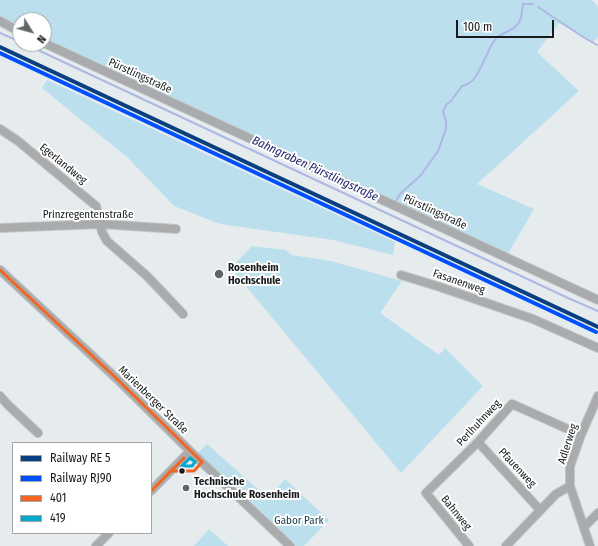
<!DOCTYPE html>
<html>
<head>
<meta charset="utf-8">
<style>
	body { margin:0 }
	#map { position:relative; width:598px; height:546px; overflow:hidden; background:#e6ecee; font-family:"Fira Sans Condensed",sans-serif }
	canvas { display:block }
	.legend { position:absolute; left:12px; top:442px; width:140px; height:92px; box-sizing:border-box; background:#fff; border:1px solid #a2a4a5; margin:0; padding:5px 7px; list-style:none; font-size:12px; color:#171b1d }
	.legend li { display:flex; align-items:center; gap:8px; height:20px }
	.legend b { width:20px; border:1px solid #a2a4a5 }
	.north { position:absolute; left:12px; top:12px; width:40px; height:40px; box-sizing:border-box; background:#fff; border:1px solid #a2a4a5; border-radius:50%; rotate:127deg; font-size:11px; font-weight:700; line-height:16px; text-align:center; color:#171b1d }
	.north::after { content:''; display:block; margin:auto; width:14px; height:18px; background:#5f6466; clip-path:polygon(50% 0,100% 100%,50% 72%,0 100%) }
	.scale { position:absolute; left:456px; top:20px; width:98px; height:18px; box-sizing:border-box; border:2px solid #171b1d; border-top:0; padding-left:5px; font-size:12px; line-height:14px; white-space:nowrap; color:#171b1d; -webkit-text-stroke:3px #fff; paint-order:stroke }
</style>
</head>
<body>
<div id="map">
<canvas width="598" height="546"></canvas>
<ul class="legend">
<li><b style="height:5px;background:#093f7f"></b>Railway RE 5</li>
<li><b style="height:5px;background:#0050ff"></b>Railway RJ90</li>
<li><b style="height:5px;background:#f26522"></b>401</li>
<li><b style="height:5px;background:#00a9ce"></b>419</li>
</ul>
<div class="north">N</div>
<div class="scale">100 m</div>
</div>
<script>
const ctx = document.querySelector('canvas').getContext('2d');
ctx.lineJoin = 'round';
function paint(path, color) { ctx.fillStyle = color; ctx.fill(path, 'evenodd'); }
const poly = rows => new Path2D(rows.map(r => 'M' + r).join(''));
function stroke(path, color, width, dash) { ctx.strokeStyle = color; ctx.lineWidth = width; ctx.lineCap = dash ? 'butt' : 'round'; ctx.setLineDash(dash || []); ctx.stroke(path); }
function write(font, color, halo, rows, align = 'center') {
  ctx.font = font + ' "Fira Sans Condensed",sans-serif'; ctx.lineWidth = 4; ctx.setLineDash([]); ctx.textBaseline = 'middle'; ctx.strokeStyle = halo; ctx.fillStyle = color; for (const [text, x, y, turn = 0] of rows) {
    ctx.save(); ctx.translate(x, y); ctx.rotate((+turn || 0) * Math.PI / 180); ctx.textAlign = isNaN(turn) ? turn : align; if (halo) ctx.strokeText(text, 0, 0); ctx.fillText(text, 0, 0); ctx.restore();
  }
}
const green = poly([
	[0,0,592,0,598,7,598,37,593,42,559,23,537,52,579,91,477,184,534,209,506,257,44,43,44,20,20,20,20,32,0,21],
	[47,80,395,242,393,255,333,240,220,224,174,206,128,158,42,88],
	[252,246,286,250,291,255,331,261,402,281,380,313,439,355,445,348,483,386,401,473,231,268],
	[207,444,268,498,285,479,329,520,304,546,294,546,198,453],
	[209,529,228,546,194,546]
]);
const stream = poly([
	[538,7,583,37,597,45],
	[0,33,20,42],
	[25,44,568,298,598,311],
	[395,203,400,194,421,175,438,151,446,129,446,122,443,111,447,104,451,101,462,86,468,84,473,80,478,73,492,44,497,37,514,28,518,24,521,18,523,4,533,4]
]);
const minor = poly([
	[0,21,20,32],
	[44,43,598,300],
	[0,129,18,141,96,206,102,232,107,241,147,276,183,314],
	[0,228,101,224,176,229],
	[0,270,116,378,190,451,290,546],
	[401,275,440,287,533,319,598,348],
	[0,396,8,405,38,433],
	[478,442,540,510],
	[151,491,190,451],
	[584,527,598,513],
	[96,546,109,533],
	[469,546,426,493,478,442,512,404,581,435],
	[506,546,556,494,570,486],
	[590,546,570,486,570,466,581,435,598,396]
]);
const bus1 = poly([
	[0,270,116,378,202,462,194,471,170,471],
	[151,491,184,458]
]);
const bus2 = poly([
	[190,458,195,462,192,466,182,466,190,458]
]);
const rail1 = poly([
	[0,47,598,327]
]);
const rail2 = poly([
	[0,53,596,332]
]);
const markers = [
	[219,274,5,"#5f6466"],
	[182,471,3.5,"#171b1d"],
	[186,488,4,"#5f6466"]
];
const streetNames = [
	["Pürstlingstraße",140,76,25],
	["Egerlandweg",63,164,39],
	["Pürstlingstraße",435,212,25],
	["Prinzregentenstraße",88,215],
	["Fasanenweg",459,282,19],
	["Marienberger Straße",153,400,44],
	["Perlhuhnweg",479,423,-47],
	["Adlerweg",568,444,-72],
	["Pfauenweg",517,468,47],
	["Bahnweg",456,513,51]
];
const poiNames = [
	["Rosenheim",228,268],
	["Hochschule",228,281],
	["Technische",194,482],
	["Hochschule Rosenheim",194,495]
];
const parkNames = [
	["Gabor Park",299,521]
];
const waterNames = [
	["Bahngraben Pürstlingstraße",315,169,25]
];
paint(green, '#bbdfec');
stroke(stream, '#adb8e4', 2);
stroke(minor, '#c2c6c8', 10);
stroke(minor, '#aaabad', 8);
stroke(bus1, '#f26522', 3);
stroke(bus2, '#00a9ce', 3);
stroke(rail1, '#093f7f', 4);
stroke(rail2, '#0050ff', 4);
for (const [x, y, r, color] of markers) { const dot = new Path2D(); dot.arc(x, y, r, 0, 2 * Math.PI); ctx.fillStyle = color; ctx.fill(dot); stroke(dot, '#fff', 1.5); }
write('11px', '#171b1d', '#fff', streetNames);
write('bold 11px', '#171b1d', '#fff', poiNames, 'left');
write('11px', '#19404d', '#fff', parkNames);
write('italic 12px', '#23246d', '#fff', waterNames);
</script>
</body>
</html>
